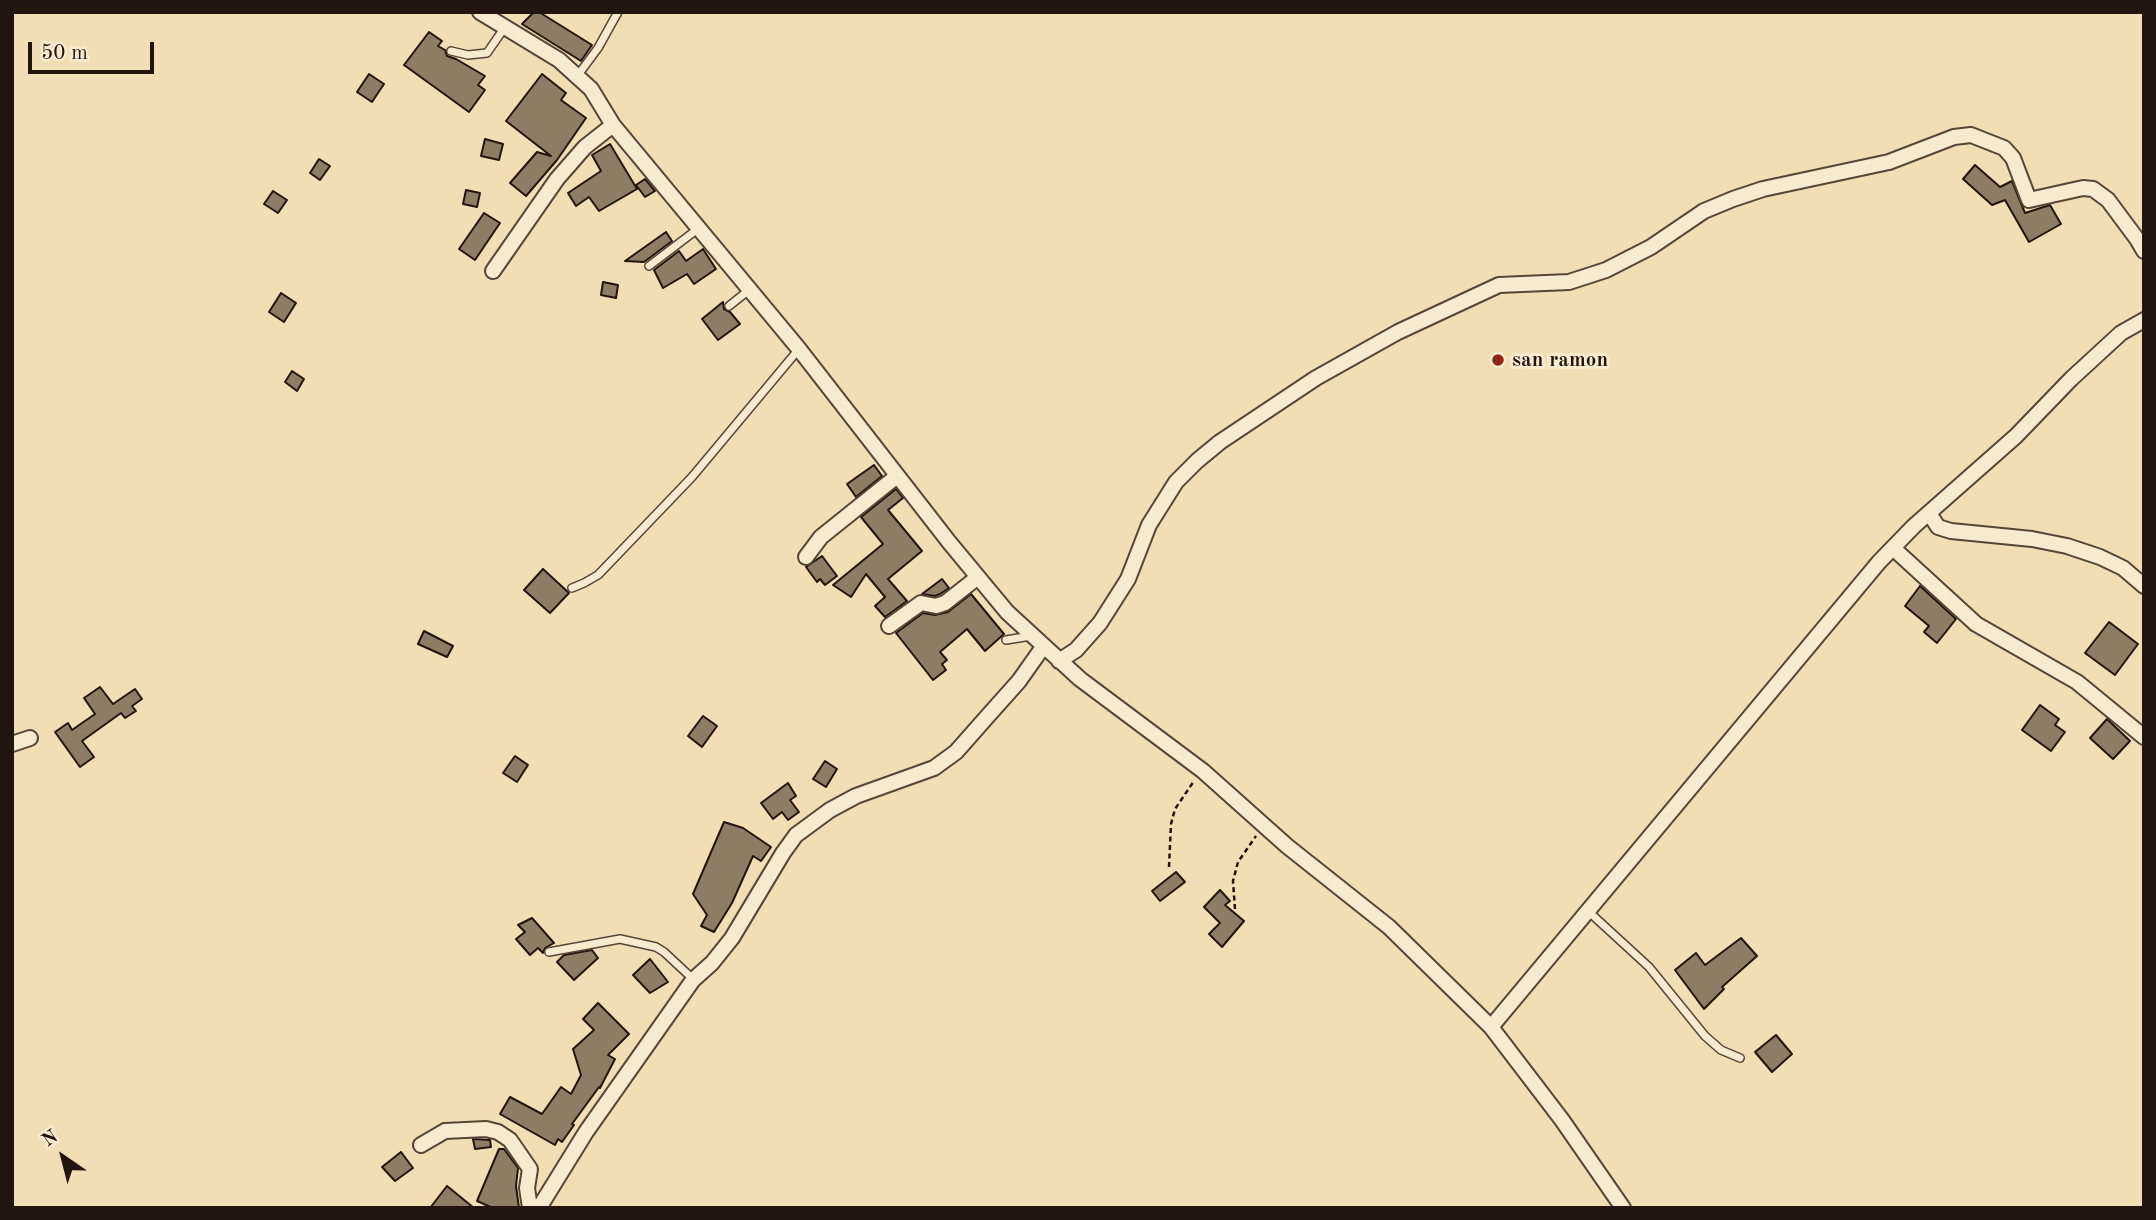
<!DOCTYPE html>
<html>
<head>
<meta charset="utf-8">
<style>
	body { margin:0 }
	#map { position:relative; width:2156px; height:1220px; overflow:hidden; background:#f1deb5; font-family:"Old Standard TT",serif }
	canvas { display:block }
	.frame { position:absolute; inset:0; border:14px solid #22140e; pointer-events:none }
	.north { position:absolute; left:28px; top:1122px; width:70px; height:70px; -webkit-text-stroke:5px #f6eacf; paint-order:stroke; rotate:325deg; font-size:19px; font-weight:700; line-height:28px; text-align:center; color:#22140e }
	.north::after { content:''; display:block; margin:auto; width:24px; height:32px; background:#22140e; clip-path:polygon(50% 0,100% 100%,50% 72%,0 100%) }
	.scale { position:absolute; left:28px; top:42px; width:126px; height:32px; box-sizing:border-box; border:4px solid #22140e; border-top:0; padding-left:9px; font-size:21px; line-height:24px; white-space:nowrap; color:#22140e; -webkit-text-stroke:5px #f6eacf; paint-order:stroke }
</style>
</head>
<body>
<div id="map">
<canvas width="2156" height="1220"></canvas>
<div class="frame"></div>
<div class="north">N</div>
<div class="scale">50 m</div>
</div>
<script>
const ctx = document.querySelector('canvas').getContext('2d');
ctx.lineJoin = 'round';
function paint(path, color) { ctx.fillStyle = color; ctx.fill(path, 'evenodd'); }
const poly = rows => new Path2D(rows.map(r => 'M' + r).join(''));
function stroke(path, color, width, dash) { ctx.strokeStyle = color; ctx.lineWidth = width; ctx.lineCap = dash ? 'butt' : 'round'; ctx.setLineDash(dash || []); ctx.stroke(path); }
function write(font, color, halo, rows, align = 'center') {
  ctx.font = font + ' "Old Standard TT",serif'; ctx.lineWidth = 6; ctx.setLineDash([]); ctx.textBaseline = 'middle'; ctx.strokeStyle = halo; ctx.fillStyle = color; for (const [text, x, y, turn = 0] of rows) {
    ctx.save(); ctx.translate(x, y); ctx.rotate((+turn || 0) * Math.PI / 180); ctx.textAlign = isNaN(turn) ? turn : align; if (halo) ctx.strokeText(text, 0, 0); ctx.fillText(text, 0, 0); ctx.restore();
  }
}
const building = poly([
	[534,12,539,12,592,45,581,61,522,24,534,12],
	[429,32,442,41,438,46,445,50,447,56,456,59,485,76,478,85,485,90,469,112,404,65,429,32],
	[369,74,384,84,372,102,357,92,369,74],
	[542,74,566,93,561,100,586,118,557,160,526,196,510,183,537,152,551,156,506,121,542,74],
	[485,139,503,144,499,160,481,156,485,139],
	[610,144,637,189,599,211,589,197,576,206,568,193,601,171,592,155,610,144],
	[319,159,330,166,320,180,310,173,319,159],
	[1975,165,2000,187,2012,181,2025,213,2050,205,2061,224,2029,242,2005,200,1992,205,1963,179,1975,165],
	[645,179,655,191,645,197,636,185,645,179],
	[466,190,480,193,477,207,463,204,466,190],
	[273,191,287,200,278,213,264,204,273,191],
	[484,213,500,223,475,260,459,249,484,213],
	[666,232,672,241,644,262,625,261,666,232],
	[703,249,716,269,694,284,687,274,663,288,654,270,679,251,686,261,703,249],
	[603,282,618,285,616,298,601,295,603,282],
	[281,293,296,303,284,322,269,312,281,293],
	[723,302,724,309,730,312,740,324,718,340,702,319,723,302],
	[292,371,304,379,297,391,285,382,292,371],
	[874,465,882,476,856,497,847,484,874,465],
	[896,489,903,498,888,510,922,551,888,579,907,601,885,617,875,606,885,597,866,574,851,597,833,585,883,544,861,517,896,489],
	[822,556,837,576,825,585,820,579,817,582,806,567,822,556],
	[543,569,569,593,550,613,524,590,543,569],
	[942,579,949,588,940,594,935,596,922,594,942,579],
	[1920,586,1956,619,1937,643,1924,632,1929,626,1905,606,1920,586],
	[971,594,1004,634,985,651,967,629,940,652,947,660,942,664,946,670,933,680,896,633,923,613,935,615,948,612,971,594],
	[2109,622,2138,644,2115,675,2085,653,2109,622],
	[424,631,453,646,447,657,418,644,424,631],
	[100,687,113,704,135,689,142,699,132,706,136,711,125,718,121,713,82,741,94,757,80,767,55,732,68,723,72,730,95,714,84,698,100,687],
	[2040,705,2059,719,2055,725,2065,732,2051,751,2022,730,2040,705],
	[703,716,717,726,702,747,688,736,703,716],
	[2107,719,2130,741,2113,759,2090,738,2107,719],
	[515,756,528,765,517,782,503,773,515,756],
	[825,761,837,769,826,787,813,779,825,761],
	[788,783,796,796,790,800,799,812,788,820,782,812,773,819,761,803,788,783],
	[724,822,743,828,771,847,761,861,753,856,732,903,714,932,701,926,707,915,693,894,724,822],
	[1176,872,1185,882,1160,901,1152,891,1176,872],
	[1220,890,1230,901,1225,905,1244,921,1222,947,1209,934,1220,923,1204,907,1220,890],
	[532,918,554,943,545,948,543,953,538,948,530,955,516,939,525,932,518,925,532,918],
	[1741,938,1757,956,1722,987,1724,989,1704,1009,1675,970,1696,953,1705,965,1741,938],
	[592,950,598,958,574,980,557,962,564,955,592,950],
	[650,959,668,982,650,993,633,975,650,959],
	[598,1003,629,1034,608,1055,615,1059,600,1088,599,1087,572,1124,574,1125,562,1142,558,1139,555,1145,500,1114,510,1097,542,1114,561,1087,571,1094,581,1075,573,1049,594,1030,583,1019,598,1003],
	[1776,1035,1792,1054,1772,1072,1755,1052,1776,1035],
	[473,1139,490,1140,491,1147,475,1149,473,1139],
	[499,1149,504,1149,518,1168,516,1186,519,1208,493,1208,477,1201,499,1149],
	[401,1152,413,1168,395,1181,382,1167,401,1152],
	[447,1186,474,1208,430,1208,447,1186]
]);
const path = poly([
	[1169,867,1171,824,1175,809,1194,781],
	[1235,909,1233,881,1238,862,1256,836]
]);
const lane = poly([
	[451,51,468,55,487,53,505,27],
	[578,75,598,48,618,12],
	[649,266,699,228],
	[729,306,749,290],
	[572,588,584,583,598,575,692,477,799,349],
	[1006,640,1031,636],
	[1588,911,1649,967,1705,1036,1721,1050,1740,1058],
	[549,952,620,939,656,947,664,952,693,979]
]);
const street = poly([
	[480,12,559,60,591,89,613,125,799,349,949,542,1007,612,1080,679,1203,771,1287,846,1389,927,1491,1027,1879,562,1914,526,2016,436,2071,379,2121,333,2144,320],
	[493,271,557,179,585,147,613,125],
	[1929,513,1938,527,1951,531,2032,539,2067,546,2100,557,2123,568,2144,586],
	[1893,548,1976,624,2077,682,2144,737],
	[806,557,821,537,897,476],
	[889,626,921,603,936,606,945,603,978,577],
	[1059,661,1076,650,1100,623,1128,579,1149,525,1176,482,1197,461,1220,442,1316,378,1398,332,1499,285,1569,282,1606,270,1651,247,1704,211,1733,199,1763,189,1889,162,1954,137,1971,135,2004,148,2013,158,2029,200,2083,188,2093,189,2108,200,2137,239,2144,251],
	[12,744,30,738],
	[1491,1027,1562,1120,1623,1208],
	[421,1145,445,1131,486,1129,498,1132,510,1140,530,1169,527,1188,530,1208],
	[539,1208,586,1132,693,980,712,963,732,938,783,853,796,835,830,810,856,796,934,768,956,752,986,718,1019,681,1043,647]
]);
const markers = [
	[1498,360,7,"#8f2418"]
];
const poiNames = [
	["san ramon",1512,360]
];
paint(building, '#8e7d65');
stroke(building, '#22140e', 2);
stroke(lane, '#564638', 10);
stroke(street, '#564638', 18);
stroke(path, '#22140e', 2.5, [5, 3.5]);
stroke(lane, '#f6eacf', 7);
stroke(street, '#f6eacf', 14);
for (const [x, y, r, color] of markers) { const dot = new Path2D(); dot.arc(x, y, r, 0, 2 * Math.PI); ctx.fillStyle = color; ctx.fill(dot); stroke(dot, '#f6eacf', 2.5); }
write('bold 21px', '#22140e', '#f6eacf', poiNames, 'left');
</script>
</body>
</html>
